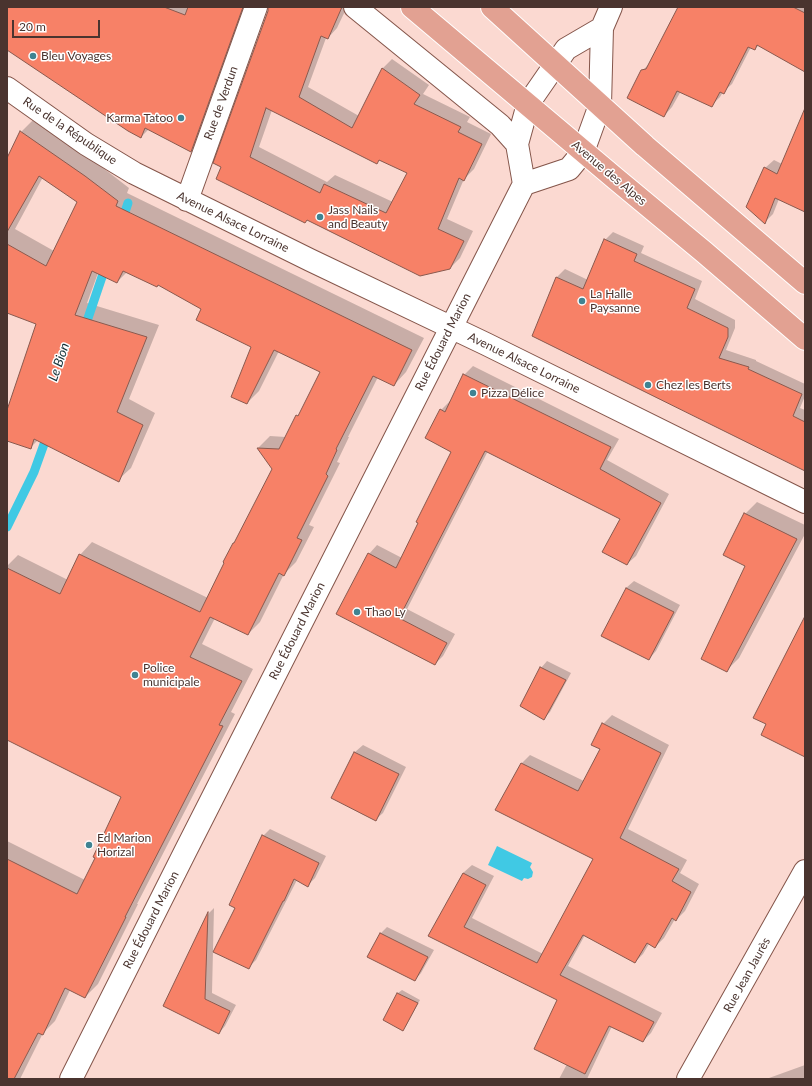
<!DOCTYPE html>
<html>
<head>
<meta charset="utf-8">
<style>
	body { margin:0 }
	#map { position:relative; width:812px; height:1086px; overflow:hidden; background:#fbd9d1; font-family:Lato,sans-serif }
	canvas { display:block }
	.frame { position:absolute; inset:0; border:8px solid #4a342f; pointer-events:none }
	.scale { position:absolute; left:12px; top:20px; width:88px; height:18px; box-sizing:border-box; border:2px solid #4a342f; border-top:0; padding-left:5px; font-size:12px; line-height:14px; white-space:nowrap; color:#4a342f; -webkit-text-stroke:3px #fff; paint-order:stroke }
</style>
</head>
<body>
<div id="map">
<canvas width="812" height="1086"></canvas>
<div class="frame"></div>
<div class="scale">20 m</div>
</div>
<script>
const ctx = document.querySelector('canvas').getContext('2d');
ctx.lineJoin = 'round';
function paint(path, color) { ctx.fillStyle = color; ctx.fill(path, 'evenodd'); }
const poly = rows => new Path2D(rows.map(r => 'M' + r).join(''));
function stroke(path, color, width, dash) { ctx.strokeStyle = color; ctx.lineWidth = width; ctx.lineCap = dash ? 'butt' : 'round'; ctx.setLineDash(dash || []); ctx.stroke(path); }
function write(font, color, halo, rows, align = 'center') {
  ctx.font = font + ' Lato,sans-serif'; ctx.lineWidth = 3; ctx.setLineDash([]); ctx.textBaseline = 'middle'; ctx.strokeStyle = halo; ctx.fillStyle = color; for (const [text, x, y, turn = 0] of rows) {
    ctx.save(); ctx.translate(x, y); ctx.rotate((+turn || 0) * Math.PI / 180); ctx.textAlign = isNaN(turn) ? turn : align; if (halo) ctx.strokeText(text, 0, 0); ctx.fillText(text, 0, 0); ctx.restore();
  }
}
const water = poly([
	[497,846,532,863,530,867,533,872,532,877,528,879,524,878,522,881,488,865]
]);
const shadow = poly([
	[82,7,248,7,201,141,191,150,149,129,141,137],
	[269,7,347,7,337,28,328,38,326,38,308,87,359,116,382,69,392,59,429,85,423,94,470,117,467,122,491,134,474,169,464,179,447,219,473,231,460,258,450,268,308,219,218,178,269,11],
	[272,110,377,163,380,159,408,172,393,202,335,175,327,182,259,147],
	[679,7,805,7,805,71,759,45,755,49,751,47,732,84,723,92,720,97,712,105,681,91,672,107,664,116,642,71,650,63],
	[805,110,805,210,779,199,773,214,765,222,765,168,774,160,782,164],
	[33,120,98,164,129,188,127,193,424,338,406,372,394,385,378,377,348,437,349,437,337,462,340,463,309,525,314,527,296,562,284,574,260,622,248,634,215,618,202,644,253,669,231,712,235,714,137,904,138,904,98,984,85,997,70,990,55,1021,43,1033,20,1079,7,1079,7,841,85,880,97,858,122,796,7,739,7,566,18,555,68,580,80,555,92,542,208,598,234,543,236,541,273,469,258,448,270,436,286,437,297,416,300,413,321,372,279,351,259,391,247,403,252,346,203,309,158,284,127,272,117,282,98,273,87,303,159,325,129,399,155,413,131,468,118,480,38,440,31,447,7,440,7,413,37,324,7,312,7,160,21,132],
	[43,177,78,202,54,251,15,229],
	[613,232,644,246,641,253,702,281,695,299,735,320,735,328,726,350,756,360,756,361,805,384,805,396,800,408,805,410,805,470,533,336,557,277,565,269,588,280,605,240],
	[473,366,619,439,607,460,669,494,636,556,627,564,621,518,488,451,407,609,455,634,443,656,435,664,338,613,369,554,377,545,402,558,452,451,441,410,450,401,451,402,464,375],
	[757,502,805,525,805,534,739,658,727,670,747,565,745,514],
	[634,581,680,605,656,651,649,659,626,588],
	[547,661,571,673,550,712,544,718,541,668],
	[612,715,669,745,628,829,687,860,680,873,699,884,685,911,676,920,675,919,664,938,655,947,649,944,643,954,635,962,585,935,568,966,662,1013,651,1033,643,1041,612,1026,587,1079,559,1079,567,1064,558,1000,429,936,463,873,472,865,494,876,472,918,543,954,595,858,496,810,522,763,530,755,584,781,602,749,592,745,603,724],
	[363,745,406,767,383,813,375,820,332,798,355,752],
	[270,829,326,856,315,878,308,885,297,880,256,960,248,968,236,907,263,836],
	[214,908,212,993,236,1005,225,1026,219,1033,164,1006,209,913],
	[387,927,434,950,421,973,415,980,380,934],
	[402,990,420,1000,406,1026,402,1030,384,1020,398,993],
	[805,1065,805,1079,768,1079,769,1078]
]);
const stream = poly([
	[122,221,128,203],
	[84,330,106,265],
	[7,527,34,472,48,433]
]);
const building = poly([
	[7,7,164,7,185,15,188,7,243,7,191,152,145,128,141,138,128,131,7,50,7,7],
	[268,7,342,7,328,39,321,36,299,97,352,128,382,68,420,95,414,104,461,127,458,132,482,144,464,181,459,178,438,229,464,241,450,269,420,276,307,220,305,223,216,179,221,167,213,163,268,11,268,7],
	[266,108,377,164,379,160,407,173,386,213,324,184,320,193,250,157,266,108],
	[678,7,793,7,805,13,805,72,757,45,755,50,748,47,724,94,720,92,712,107,677,91,664,117,627,98,641,70,646,69,678,7],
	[805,108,805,212,775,198,765,224,746,207,764,167,777,174,805,108],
	[20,131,85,176,118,201,116,206,412,350,394,386,373,376,336,449,337,450,326,474,328,476,297,538,302,540,284,576,279,573,248,635,210,617,190,657,242,681,219,725,223,726,125,917,126,917,85,998,65,988,43,1035,38,1033,14,1079,7,1079,7,859,77,894,95,858,93,857,121,797,7,740,7,568,60,594,79,554,200,612,224,563,223,562,233,543,234,543,272,469,257,448,279,449,296,415,298,416,320,372,274,350,247,404,231,397,251,347,196,320,201,309,158,285,157,287,123,271,117,283,92,271,75,315,147,337,117,412,143,425,119,482,34,439,31,449,7,441,7,410,36,324,7,313,7,244,46,266,77,202,39,176,7,232,7,158,20,131],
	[604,239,637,254,634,261,695,289,687,308,728,328,728,337,719,358,749,367,748,369,802,394,793,416,805,422,805,471,532,336,556,277,583,289,604,239],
	[463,374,611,447,600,469,661,503,627,565,602,552,620,519,485,451,399,618,447,643,435,665,336,614,368,553,396,568,418,523,416,522,451,452,425,438,440,409,445,412,463,374],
	[744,513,797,539,727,672,701,659,745,566,723,555,744,513],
	[626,588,674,612,649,660,601,636,626,588],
	[805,616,805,757,761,735,766,724,753,718,805,616],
	[540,667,566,680,544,720,520,706,540,667],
	[602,723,661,753,620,838,679,869,672,881,691,892,676,921,672,918,655,948,647,943,635,963,583,935,560,975,654,1022,643,1042,609,1026,585,1074,534,1049,557,1000,428,936,463,873,486,885,464,927,537,963,593,859,495,810,521,763,578,791,600,749,591,745,602,723],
	[354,752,399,774,376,821,331,798,354,752],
	[262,835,319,863,308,887,294,879,284,901,283,901,249,969,213,952,235,908,229,905,262,835],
	[208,912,205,999,230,1011,219,1034,163,1006,208,912],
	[380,933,428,957,415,981,367,957,380,933],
	[397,993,418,1003,403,1031,383,1020,397,993]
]);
const minor = poly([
	[355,7,500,125,517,144],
	[7,88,86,144,134,173,310,260,486,344,805,502],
	[524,184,569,169,583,152,600,105,602,28,611,7],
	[187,200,256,7],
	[71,1079,185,852,524,184,517,144,528,104,566,49,602,28],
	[688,1079,805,871]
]);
const major = poly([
	[412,7,616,179,704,252,805,339],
	[492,7,645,146,805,283]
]);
const markers = [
	[33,56,4,"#3f8392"],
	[181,118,4,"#3f8392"],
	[320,217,4,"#3f8392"],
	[582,301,4,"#3f8392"],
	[648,385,4,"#3f8392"],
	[473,393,4,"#3f8392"],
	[357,612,4,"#3f8392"],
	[135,675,4,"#3f8392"],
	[89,845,4,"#3f8392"]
];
const poiNames = [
	["Bleu Voyages",41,56],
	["Karma Tatoo",173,118,"right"],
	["Jass Nails",328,210],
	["and Beauty",328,224],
	["La Halle",590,294],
	["Paysanne",590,308],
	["Chez les Berts",656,385],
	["Pizza Délice",481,393],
	["Thao Ly",365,612],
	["Police",143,668],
	["municipale",143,682],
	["Ed Marion",97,838],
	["Horizal",97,852]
];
const streetNames = [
	["Rue de Verdun",221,103,-70],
	["Rue de la République",70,131,34],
	["Avenue des Alpes",609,173,40],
	["Avenue Alsace Lorraine",233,222,26],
	["Rue Édouard Marion",443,342,-63],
	["Avenue Alsace Lorraine",524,363,26],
	["Rue Édouard Marion",297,631,-63],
	["Rue Édouard Marion",151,920,-63],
	["Rue Jean Jaurès",747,975,-61]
];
const waterNames = [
	["Le Bion",59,362,-71]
];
paint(water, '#40c9e4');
paint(shadow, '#0003');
stroke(stream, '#40c9e4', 9);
paint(building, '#f78167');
stroke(building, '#89594e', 1);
stroke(minor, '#84554a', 24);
stroke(major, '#fff', 24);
stroke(minor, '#fff', 22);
stroke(major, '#e2a192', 22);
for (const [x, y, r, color] of markers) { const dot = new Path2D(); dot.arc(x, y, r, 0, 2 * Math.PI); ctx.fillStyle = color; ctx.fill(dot); stroke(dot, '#fff', 1.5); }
write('12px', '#4a342f', '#fff', poiNames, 'left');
write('12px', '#4a342f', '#fff', streetNames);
write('italic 13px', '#122f35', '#fff', waterNames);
</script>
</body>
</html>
